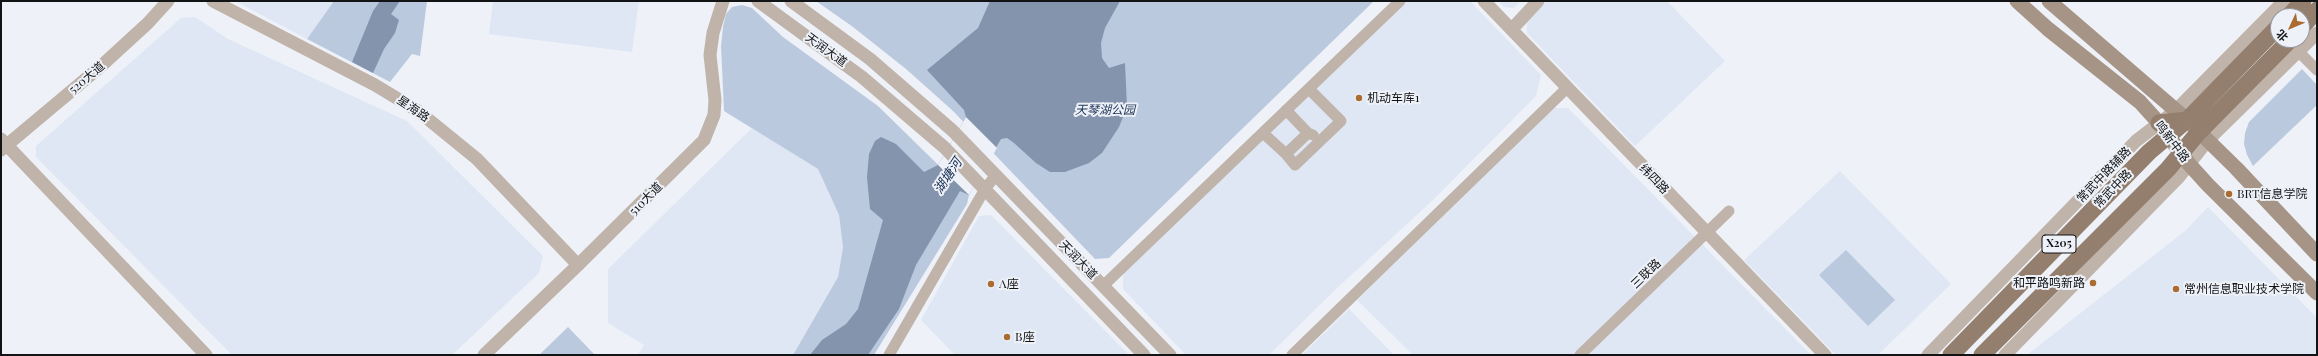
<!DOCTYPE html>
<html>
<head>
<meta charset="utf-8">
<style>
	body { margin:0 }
	#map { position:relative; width:2318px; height:356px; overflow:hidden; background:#eef2f8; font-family:"Playfair Display","Noto Sans SC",serif }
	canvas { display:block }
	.frame { position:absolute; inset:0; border:2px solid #121315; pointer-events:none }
	.north { position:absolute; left:2270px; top:8px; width:40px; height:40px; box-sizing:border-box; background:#eef2f8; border:1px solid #96999d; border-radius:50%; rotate:226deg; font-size:11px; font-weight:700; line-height:16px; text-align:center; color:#121315 }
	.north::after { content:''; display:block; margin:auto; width:14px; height:18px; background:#aa6c31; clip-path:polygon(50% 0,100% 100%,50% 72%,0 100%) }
</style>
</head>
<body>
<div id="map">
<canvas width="2318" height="356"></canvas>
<div class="frame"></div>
<div class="north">北</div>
</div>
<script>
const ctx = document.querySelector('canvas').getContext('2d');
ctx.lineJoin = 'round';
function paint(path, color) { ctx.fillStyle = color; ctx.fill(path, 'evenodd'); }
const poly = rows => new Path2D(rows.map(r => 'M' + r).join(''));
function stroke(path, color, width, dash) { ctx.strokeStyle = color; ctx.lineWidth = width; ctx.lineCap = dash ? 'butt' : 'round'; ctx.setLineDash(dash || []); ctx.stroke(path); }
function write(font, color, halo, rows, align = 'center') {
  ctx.font = font + ' "Playfair Display","Noto Sans SC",serif'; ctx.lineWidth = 4; ctx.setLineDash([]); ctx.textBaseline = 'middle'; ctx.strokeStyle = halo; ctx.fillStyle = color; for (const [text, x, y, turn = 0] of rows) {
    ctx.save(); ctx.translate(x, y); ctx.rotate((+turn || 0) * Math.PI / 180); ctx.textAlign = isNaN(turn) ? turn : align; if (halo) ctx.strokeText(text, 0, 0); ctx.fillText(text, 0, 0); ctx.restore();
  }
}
const built = poly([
	[235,1,334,1,307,39],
	[493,1,639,1,632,52,489,34],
	[1405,1,1470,1,1541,75,1536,96,1431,202,1335,290,1269,355,1186,355,1123,289,1123,273],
	[1498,1,1521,1,1514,8,1504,7],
	[1547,1,1667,1,1725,61,1635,146,1527,33,1527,21],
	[195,17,228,39,407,121,543,256,539,273,452,355,232,355,36,157,36,146,181,18],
	[1554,108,1568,108,1811,355,1413,355,1357,300],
	[752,128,818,169,839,215,843,247,838,277,793,355,638,355,644,345,608,323,608,269],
	[1840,171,1951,284,1878,355,1836,355,1744,260],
	[2208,207,2317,318,2317,355,2027,355,2185,231],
	[991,215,1129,355,955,355,921,320,979,216],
	[1349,309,1394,355,1302,355]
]);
const green = poly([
	[334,1,427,1,420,56,412,54,390,82,307,39],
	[816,1,1374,1,1109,258,1095,259,952,110,906,69,853,27],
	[742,5,752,8,783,37,878,106,969,195,967,204,874,355,793,355,838,277,843,247,839,215,818,169,724,111,721,46,723,27,726,14,732,7],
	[2302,69,2317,85,2317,105,2253,166,2247,155,2244,144,2245,133,2249,122],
	[1846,250,1895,300,1868,326,1819,275],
	[568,327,595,355,539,355]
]);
const water = poly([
	[380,1,400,1,391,14,399,20,395,33,384,49,373,73,352,62,373,11],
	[990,1,1120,1,1105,28,1101,43,1102,58,1109,68,1125,63,1127,107,1119,127,1102,153,1089,163,1065,172,1050,172,1036,163,1014,143,1007,138,1001,139,969,195,960,191,916,265,899,309,868,355,810,355,822,340,846,324,858,309,883,220,870,209,867,177,869,154,875,141,881,137,896,144,924,172,938,165,966,117,964,110,927,70,978,28]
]);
const pier = poly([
	[966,117,997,148,969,195,938,165]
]);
const minor = poly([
	[2299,52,2317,70],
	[1286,110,1308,133,1313,135],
	[1263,133,1286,154,1308,133],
	[1286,154,1295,165,1341,121,1309,89],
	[1103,286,1400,1],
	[889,355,985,189,996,175],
	[1292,355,1567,88],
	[1580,355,1729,211]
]);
const tertiary = poly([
	[213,1,375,85,418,111,477,159,578,265],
	[758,1,862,77,945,148,1144,355],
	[791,1,870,59,953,131,1170,355],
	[1484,1,1825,355],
	[1512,29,1538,1],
	[1,139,206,355],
	[1,150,100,67,148,23,168,1],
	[484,355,578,265,704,140,714,115,715,100,710,55,713,33,723,1],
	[1928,355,2136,141,2175,111,2284,1],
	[2005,355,2179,177,2208,140,2317,33]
]);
const secondary = poly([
	[2017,1,2048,29,2140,102,2159,123,2189,164,2208,185,2317,293],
	[2049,1,2187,120,2236,168,2317,254]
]);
const primary = poly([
	[2289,16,2303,1],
	[2302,27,2317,10],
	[2159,123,2187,120],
	[1951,355,2149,152,2187,120,2278,27],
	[1982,355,2168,169,2198,133,2290,40]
]);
const markers = [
	[1359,98,4,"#aa6c31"],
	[2229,194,4,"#aa6c31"],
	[2093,283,4,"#aa6c31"],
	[991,284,4,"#aa6c31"],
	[2176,289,4,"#aa6c31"],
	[1007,337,4,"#aa6c31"]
];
const shields = [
	[2059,244,34]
];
const shieldNames = [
	["X205",2059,244]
];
const streetNames = [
	["天润大道",826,50,36],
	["520大道",87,78,-40],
	["星海路",413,109,34],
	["鸣新中路",2172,142,53],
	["常武中路辅路",2104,175,-46],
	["纬四路",1654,179,46],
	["常武中路",2113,189,-46],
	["510大道",646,199,-45],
	["天润大道",1078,260,46],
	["三联路",1646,274,-44]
];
const poiNames = [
	["机动车库1",1367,98],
	["BRT信息学院",2237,194],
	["和平路鸣新路",2085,283,"right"],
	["A座",999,284],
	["常州信息职业技术学院",2184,289],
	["B座",1015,337]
];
const parkNames = [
	["天琴湖公园",1105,110]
];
const waterNames = [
	["湖塘河",948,176,-56]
];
paint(built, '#dee7f3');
paint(green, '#bbc9df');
paint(water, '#8494ad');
paint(pier, '#eef2f8');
stroke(minor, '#bfb3aa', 11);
stroke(tertiary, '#bfb3aa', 13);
stroke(secondary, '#a69587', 15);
stroke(primary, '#947f6e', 17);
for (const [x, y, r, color] of markers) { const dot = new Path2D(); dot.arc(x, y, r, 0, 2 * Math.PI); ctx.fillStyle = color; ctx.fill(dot); stroke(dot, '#eef2f8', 1.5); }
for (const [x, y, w] of shields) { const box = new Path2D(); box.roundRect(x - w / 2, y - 9, w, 18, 3); ctx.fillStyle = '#eef2f8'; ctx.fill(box); stroke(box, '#121315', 1); }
write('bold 11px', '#121315', null, shieldNames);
write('12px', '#121315', '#eef2f8', streetNames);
write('12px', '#121315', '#eef2f8', poiNames, 'left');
write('italic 12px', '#22385d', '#eef2f8', parkNames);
write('italic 13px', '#13284c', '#eef2f8', waterNames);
</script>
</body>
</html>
